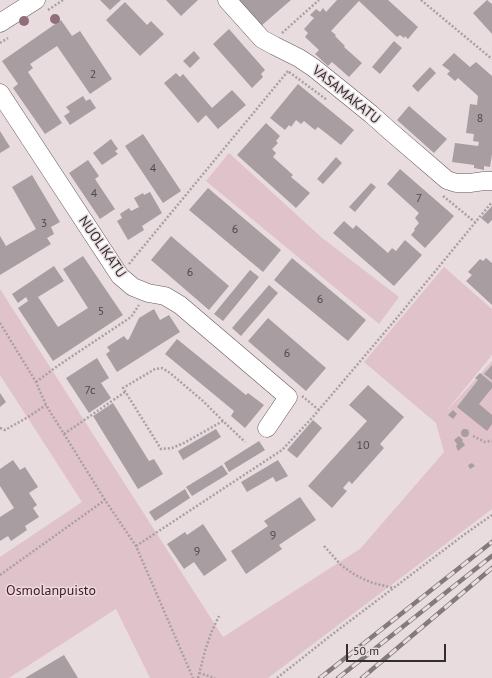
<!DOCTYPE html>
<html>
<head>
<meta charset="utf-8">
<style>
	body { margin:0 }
	#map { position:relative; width:492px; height:678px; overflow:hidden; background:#e8dcdf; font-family:"PT Sans",sans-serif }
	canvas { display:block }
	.scale { position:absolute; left:346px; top:644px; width:100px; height:18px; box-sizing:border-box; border:2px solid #322e2f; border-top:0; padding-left:5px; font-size:12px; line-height:14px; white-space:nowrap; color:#322e2f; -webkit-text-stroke:3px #e8dcdf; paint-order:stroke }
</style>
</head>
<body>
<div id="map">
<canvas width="492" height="678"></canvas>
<div class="scale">50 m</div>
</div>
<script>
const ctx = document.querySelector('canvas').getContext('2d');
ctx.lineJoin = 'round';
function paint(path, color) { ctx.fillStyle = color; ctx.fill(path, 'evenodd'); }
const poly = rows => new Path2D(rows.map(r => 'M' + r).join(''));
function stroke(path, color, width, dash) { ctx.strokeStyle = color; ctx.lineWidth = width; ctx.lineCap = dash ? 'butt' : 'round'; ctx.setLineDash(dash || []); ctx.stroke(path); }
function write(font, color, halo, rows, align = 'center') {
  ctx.font = font + ' "PT Sans",sans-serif'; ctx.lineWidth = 3; ctx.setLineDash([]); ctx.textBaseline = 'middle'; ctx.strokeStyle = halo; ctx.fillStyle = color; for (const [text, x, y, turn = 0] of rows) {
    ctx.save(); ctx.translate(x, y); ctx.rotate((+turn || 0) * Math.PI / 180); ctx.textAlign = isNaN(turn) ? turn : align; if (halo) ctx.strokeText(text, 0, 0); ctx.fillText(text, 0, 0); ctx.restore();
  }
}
const green = poly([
	[229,153,321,237,399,297,379,324,206,181],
	[444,267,492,309,492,355,444,414,492,361,492,509,268,678,150,678,116,609,9,678,0,678,0,557,82,502,0,375,0,289,223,637,360,549,444,452,436,423,364,362]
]);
const building = poly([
	[100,0,121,0,110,10],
	[166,0,198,0,181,16],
	[239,0,291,0,261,26],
	[337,0,388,0,418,27,408,39,405,36,404,38,400,35,397,37,359,1,331,31,336,35,335,36,345,46,344,47,362,63,349,77,332,62,328,66,315,54,319,50,305,37,308,33,304,29,314,18,310,15,316,9,320,12,323,8,326,12],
	[487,0,492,4,492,34,473,13],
	[125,2,147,25,151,21,164,34,140,56,106,20],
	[61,20,72,36,80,31,112,79,90,94,57,46,30,64,33,68,28,72,62,123,45,134,13,88,18,84,2,61],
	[229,29,265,70,261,74,263,77,252,88,213,44],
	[394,41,402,48,380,74,372,67],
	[194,51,200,58,190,68,183,61],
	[454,53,470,67,476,62,492,76,492,154,490,167,484,166,484,170,474,168,474,165,452,162,455,143,478,146,479,142,473,141,474,134,466,133,470,104,477,105,478,96,458,78,455,81,447,74,450,71,442,65],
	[430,67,436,73,418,92,412,86],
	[176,73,180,77,183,74,212,108,232,90,246,105,218,129,206,115,198,123,164,83],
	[298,84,354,130,341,145,318,127,315,130,304,121,301,124,296,120,291,127,289,125,285,130,270,118],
	[83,96,86,101,90,99,96,108,70,125,64,116,70,112,66,107],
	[409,106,447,139,434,153,397,120],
	[266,123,280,136,276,141,278,143,272,149,276,153,273,157,293,175,291,177,310,193,296,208,237,155],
	[0,131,10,147,0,153],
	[143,134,181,191,163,203,125,146],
	[111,139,118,149,115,151,118,154,102,165,93,153],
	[336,157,342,163,323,184,317,179],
	[88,160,99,176,95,179,115,209,100,219,69,173],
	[400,169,454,216,425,248,411,235,415,230,414,229,419,223,415,218,419,213,387,184],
	[32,175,60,222,51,227,54,234,47,238,51,244,0,275,0,236,6,246,36,229,12,187],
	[371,183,376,187,355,212,349,207],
	[208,188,281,250,263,272,189,210],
	[150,192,162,213,142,226,144,230,128,240,117,221,122,218,120,214,129,208,131,211,139,207,134,198,143,193,144,195],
	[492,206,492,220,488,224,481,218],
	[344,221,353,229,356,225,388,253,392,248,396,251,405,240,422,255,394,286,333,233],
	[171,236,229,286,209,310,151,260],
	[83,256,123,315,53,361,18,308,28,301,26,297,18,303,12,294,54,266,64,281,38,297,58,327,88,308,63,269],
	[292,258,366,320,348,341,274,280],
	[486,258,492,263,492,305,466,281,472,275,468,272,480,259,483,261],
	[250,270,259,277,223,321,214,314],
	[269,285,278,293,241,336,232,328],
	[154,309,160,320,169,315,180,332,117,372,106,354,110,351,107,347,124,336,127,340,129,339,139,318],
	[268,318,326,368,306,391,248,341],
	[177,339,246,395,248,393,264,405,245,428,231,416,234,411,165,354],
	[97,358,109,378,101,383,111,398,89,413,66,378],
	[492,365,492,380,484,374],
	[480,373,492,383,492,388,479,404,492,415,492,424,487,431,457,407,478,380,475,378],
	[368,385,404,417,380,444,384,448,352,484,349,481,343,488,347,491,332,508,308,486,367,421,349,405],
	[0,393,6,402,0,407],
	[113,403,149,461,154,459,163,474,138,489,93,416],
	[453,410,457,414,453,419,448,415],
	[313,420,322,428,297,458,287,450],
	[216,429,221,437,183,460,178,451],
	'461 433a4 4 0 1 1 8 0a4 4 0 1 1-8 0Z',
	[459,436,463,440,462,441,465,445,458,451,456,446,457,444,454,440],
	[259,441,265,450,229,472,224,463],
	[13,460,20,470,25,467,38,487,29,493,37,505,33,508,39,517,25,526,27,530,11,541,8,536,0,541,0,517,14,508,0,486,0,469],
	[278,460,288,476,276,482,273,477,247,492,241,482],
	[472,463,475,466,470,469,468,465],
	[222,465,228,474,192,496,186,487],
	[185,489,190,498,155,521,149,512],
	[300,497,316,520,279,545,282,549,246,574,231,551,268,526,264,521],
	[203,524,227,560,204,576,194,562,184,569,167,544,185,532,187,535],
	[64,655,78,678,25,678]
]);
const path = poly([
	[421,0,492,59],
	[48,10,63,0],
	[282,33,319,0],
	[0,43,8,38],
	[289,72,327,100],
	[443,196,475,222],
	[129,264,288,71],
	[0,323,36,382,46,405,105,500,136,546,193,678],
	[36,382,59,365,131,317,139,305],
	[302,396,319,410],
	[223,421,184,443,172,448,161,449,123,388,155,369,162,368,170,373,203,401,223,421,245,442],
	[0,428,5,430,28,417,46,405],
	[64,434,125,392],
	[473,436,485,442,492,441],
	[136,546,282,450,312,418,396,319,492,202],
	[324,546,341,565,352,573,363,579,373,583,393,588],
	[0,575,105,500],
	[199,673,215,678],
	[198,678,205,651,211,633,219,616],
	[277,678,334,633,465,534,492,515]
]);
const minor = poly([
	[227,0,262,39,275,46,299,58,314,68,371,114,390,131,447,180,456,183,470,183,484,181,492,181],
	[0,23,36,0],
	[0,93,120,276,133,287,148,293,165,296,180,305,288,397,267,428]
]);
const rail = poly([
	[320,678,492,542],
	[338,678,492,556],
	[362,678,492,568]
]);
const trees = [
	[55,19],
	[24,21]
];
const numberNames = [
	["2",93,75],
	["8",480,119],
	["4",153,169],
	["4",94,194],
	["7",419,199],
	["3",44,224],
	["6",235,230],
	["6",190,273],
	["6",320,300],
	["5",101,312],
	["6",287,354],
	["7c",90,391],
	["10",363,446],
	["9",273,536],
	["9",197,552]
];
const streetNames = [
	["VASAMAKATU",346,95,39],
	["NUOLIKATU",102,247,55]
];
const parkNames = [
	["Osmolanpuisto",51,591]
];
paint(green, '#e0c2ca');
paint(building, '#a89da0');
stroke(minor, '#63595c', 19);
stroke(path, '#a9a0a2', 2.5, [2, 2]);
stroke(minor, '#fff', 18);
stroke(rail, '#827a7c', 4.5);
stroke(rail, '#e8dcdf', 3, [9]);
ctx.fillStyle = '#926d7b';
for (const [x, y] of trees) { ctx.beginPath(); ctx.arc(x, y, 5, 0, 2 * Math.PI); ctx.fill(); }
write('12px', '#504a4b', null, numberNames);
write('14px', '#322e2f', '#e8dcdf', streetNames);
write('14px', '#4c132a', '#e8dcdf', parkNames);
</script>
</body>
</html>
